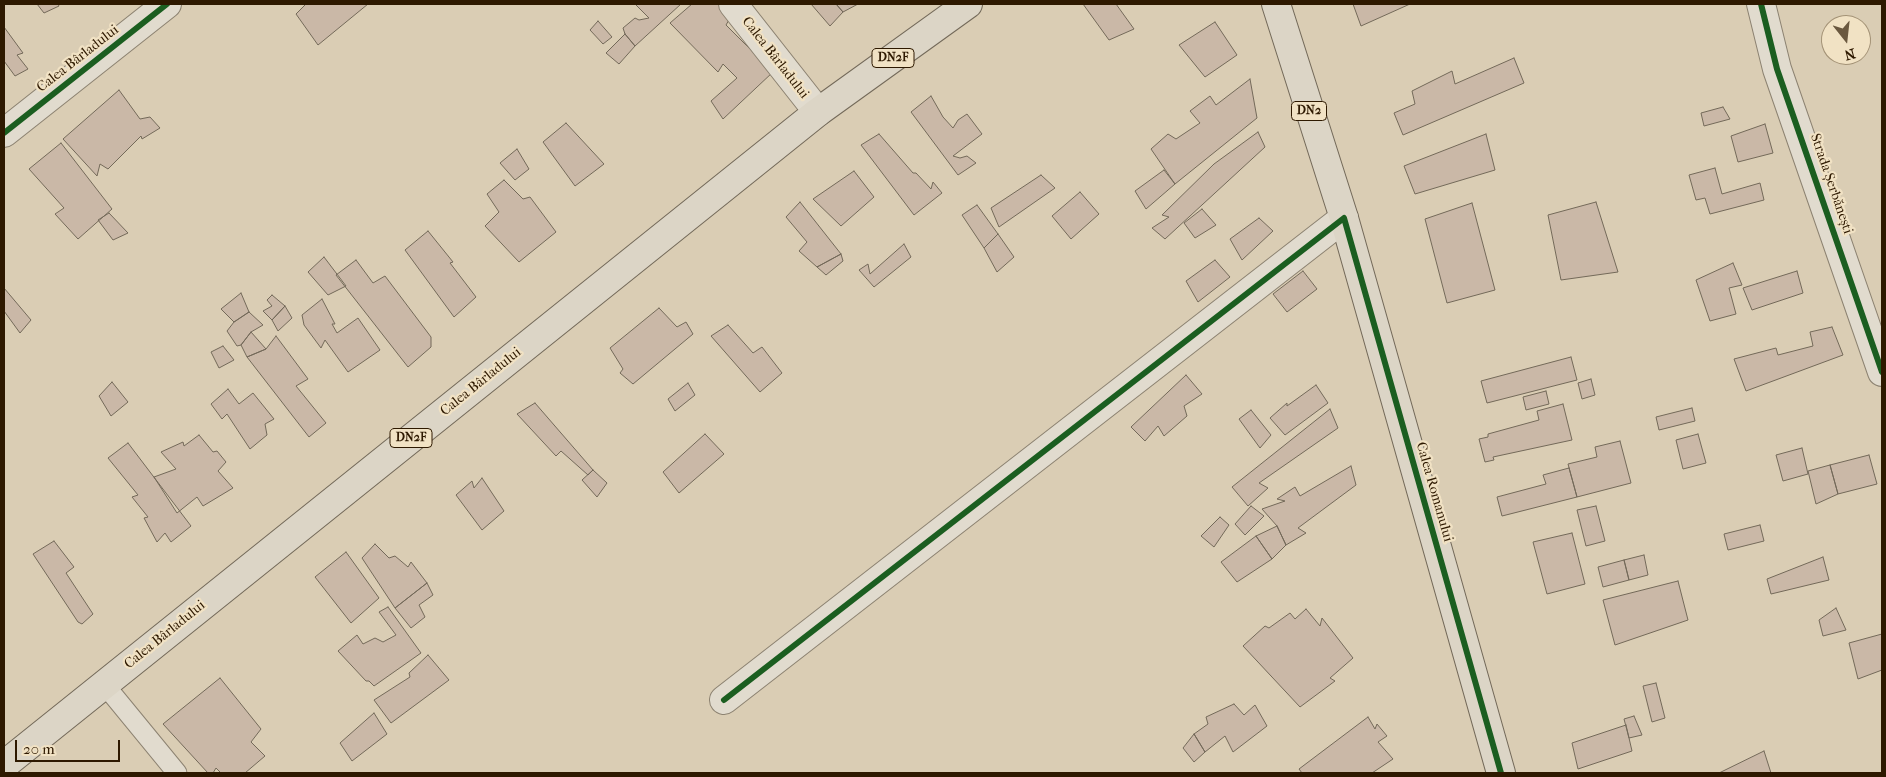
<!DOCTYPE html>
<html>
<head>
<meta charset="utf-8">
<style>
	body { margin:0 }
	#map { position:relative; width:1886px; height:777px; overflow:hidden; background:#dacdb4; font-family:"IM FELL French Canon",serif }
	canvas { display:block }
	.frame { position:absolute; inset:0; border:5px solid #2e1900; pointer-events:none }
	.north { position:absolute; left:1821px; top:15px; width:50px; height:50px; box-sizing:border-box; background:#f1e2c4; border:1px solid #a39276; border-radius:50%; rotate:164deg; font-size:14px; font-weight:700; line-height:20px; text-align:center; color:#2e1900 }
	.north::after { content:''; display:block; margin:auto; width:18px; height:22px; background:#6a583f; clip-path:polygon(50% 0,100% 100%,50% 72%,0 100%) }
	.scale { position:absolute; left:15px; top:740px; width:105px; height:22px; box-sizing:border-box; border:2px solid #2e1900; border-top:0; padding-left:6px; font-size:15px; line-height:18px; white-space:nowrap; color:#2e1900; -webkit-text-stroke:4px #f1e2c4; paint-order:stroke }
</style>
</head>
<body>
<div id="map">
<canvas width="1886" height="777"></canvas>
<div class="frame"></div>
<div class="north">N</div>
<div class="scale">20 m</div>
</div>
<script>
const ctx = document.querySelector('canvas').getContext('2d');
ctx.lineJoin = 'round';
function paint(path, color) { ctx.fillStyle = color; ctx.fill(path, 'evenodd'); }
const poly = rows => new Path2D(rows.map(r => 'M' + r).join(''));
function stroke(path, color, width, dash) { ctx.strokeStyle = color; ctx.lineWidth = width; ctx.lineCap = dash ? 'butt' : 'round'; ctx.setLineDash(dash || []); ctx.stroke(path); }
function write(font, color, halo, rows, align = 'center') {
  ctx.font = font + ' "IM FELL French Canon",serif'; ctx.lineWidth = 4.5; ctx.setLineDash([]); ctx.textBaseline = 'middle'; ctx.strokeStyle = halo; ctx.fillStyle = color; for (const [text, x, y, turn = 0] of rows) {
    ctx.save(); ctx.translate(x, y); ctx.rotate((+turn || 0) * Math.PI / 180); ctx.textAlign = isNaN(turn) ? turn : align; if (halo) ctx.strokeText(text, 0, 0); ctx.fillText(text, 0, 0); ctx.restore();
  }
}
const building = poly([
	[37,4,58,4,59,6,44,13,37,4],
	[306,4,368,4,318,45,296,14,306,4],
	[635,4,681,4,635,46,625,34,623,28,635,18,639,20,649,18,635,4],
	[692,4,725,4,733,13,726,25,773,72,723,119,711,101,737,78,723,64,718,72,670,23,692,4],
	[811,4,836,4,843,12,830,26,811,4],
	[836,4,858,4,843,12,836,4],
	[1083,4,1116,4,1134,29,1109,40,1083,4],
	[1353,4,1410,4,1361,26,1353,4],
	[598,21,612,37,603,44,590,30,598,21],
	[1215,22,1237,55,1205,77,1179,45,1215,22],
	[4,27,23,53,17,55,28,69,15,76,4,61,4,27],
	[625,34,635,46,619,64,606,53,625,34],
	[1514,58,1524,83,1403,135,1394,113,1415,104,1412,91,1452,71,1455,84,1514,58],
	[1250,79,1257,118,1175,184,1151,149,1168,134,1176,139,1200,123,1190,111,1210,96,1216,105,1250,79],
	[119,90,140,119,150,117,160,128,142,139,141,136,108,169,100,164,97,176,63,139,119,90],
	[931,96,943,117,953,128,958,120,967,114,982,134,953,156,960,158,967,156,976,163,958,175,911,112,931,96],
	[1723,107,1730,119,1704,126,1701,113,1723,107],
	[566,123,604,164,575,186,543,142,566,123],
	[1765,124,1773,153,1738,162,1731,136,1765,124],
	[1258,132,1265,147,1165,239,1152,228,1169,217,1162,215,1214,164,1258,132],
	[879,134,913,173,916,173,931,189,933,182,942,193,914,215,861,145,879,134],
	[1486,134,1495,170,1415,194,1404,166,1486,134],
	[61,143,112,209,78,239,55,214,64,208,29,169,61,143],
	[517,149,529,169,515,180,500,163,517,149],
	[1715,168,1722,194,1760,183,1764,200,1710,214,1705,198,1696,200,1689,175,1715,168],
	[1164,170,1175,184,1146,209,1135,191,1164,170],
	[854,171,874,197,841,226,813,199,854,171],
	[1041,175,1055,188,999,227,991,208,1041,175],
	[504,180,523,199,530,197,556,232,519,262,485,226,499,212,487,194,504,180],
	[1080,192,1099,214,1071,239,1052,216,1080,192],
	[800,202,841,254,817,267,799,251,807,242,786,217,800,202],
	[1596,202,1618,272,1561,280,1548,215,1596,202],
	[1472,203,1495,290,1447,303,1425,219,1472,203],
	[977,205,998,234,984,248,962,215,977,205],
	[1202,209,1216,225,1195,238,1184,223,1202,209],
	[109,213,128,233,113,240,98,220,109,213],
	[1259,218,1273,231,1242,260,1230,239,1259,218],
	[428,231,453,262,450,263,476,297,454,317,405,250,428,231],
	[998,234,1014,257,997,272,984,248,998,234],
	[904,244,911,257,874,287,859,270,868,264,870,274,904,244],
	[841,254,843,261,826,275,817,267,841,254],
	[324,257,346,286,328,295,308,272,324,257],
	[356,260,373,283,385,276,431,337,431,347,408,367,336,275,356,260],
	[1215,260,1230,277,1198,302,1186,281,1215,260],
	[1733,263,1742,285,1729,288,1736,314,1710,321,1696,280,1733,263],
	[1303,271,1317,289,1287,312,1273,294,1303,271],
	[1797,271,1803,293,1752,310,1743,288,1797,271],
	[4,288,31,320,20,333,4,311,4,288],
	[241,293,249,312,234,322,221,309,241,293],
	[272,295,285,306,272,320,263,311,272,306,267,300,272,295],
	[322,299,335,324,332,324,337,333,358,318,380,350,348,372,325,340,321,348,304,325,302,315,322,299],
	[285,306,292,318,278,331,272,320,285,306],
	[659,308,677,327,686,322,693,334,633,384,620,373,623,369,610,348,659,308],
	[249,312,263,325,251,332,241,345,237,346,227,331,234,322,249,312],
	[728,325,753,353,762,347,782,373,760,392,711,336,728,325],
	[1832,327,1843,355,1746,391,1734,359,1776,348,1778,355,1813,346,1810,332,1832,327],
	[251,332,266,349,247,357,241,345,251,332],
	[276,336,308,379,296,386,326,423,309,437,247,357,266,349,276,336],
	[223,346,234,360,219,368,211,352,223,346],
	[1571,357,1577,380,1487,403,1481,381,1571,357],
	[1186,375,1202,394,1184,406,1187,416,1164,436,1158,426,1145,441,1131,427,1186,375],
	[1591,379,1595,395,1582,399,1578,383,1591,379],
	[112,382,128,402,111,416,99,396,112,382],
	[688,383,695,395,675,411,668,399,688,383],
	[1316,385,1328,403,1285,435,1270,418,1287,403,1287,406,1316,385],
	[228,389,239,404,253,393,274,419,265,424,267,435,250,449,227,414,222,419,211,404,228,389],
	[1546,391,1549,404,1526,410,1523,397,1546,391],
	[535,403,593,470,588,475,561,451,556,456,517,414,535,403],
	[1563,404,1572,440,1493,457,1494,460,1485,462,1479,439,1488,437,1488,434,1539,420,1537,411,1563,404],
	[1692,408,1695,421,1659,430,1656,417,1692,408],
	[1330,409,1338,428,1259,483,1268,488,1248,506,1232,487,1330,409],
	[1251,410,1271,435,1260,448,1239,419,1251,410],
	[705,434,724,454,679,493,663,472,705,434],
	[1698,434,1706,463,1683,469,1676,440,1698,434],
	[199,435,213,452,217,451,226,462,218,471,233,488,203,506,197,497,177,513,154,477,176,469,161,452,183,442,184,446,199,435],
	[1620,441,1631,483,1577,497,1568,464,1597,457,1595,447,1620,441],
	[128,443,191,526,171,542,165,533,157,542,144,518,148,517,132,497,138,495,108,458,128,443],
	[1802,448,1808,474,1783,481,1776,455,1802,448],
	[1869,455,1877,484,1838,494,1830,465,1869,455],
	[1830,465,1838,494,1816,504,1808,471,1830,465],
	[1351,466,1356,485,1298,528,1306,533,1286,545,1277,526,1262,509,1285,501,1277,499,1295,487,1300,496,1351,466],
	[1569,468,1577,497,1502,516,1497,497,1546,484,1543,475,1569,468],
	[593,470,607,483,597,497,582,480,593,470],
	[482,478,504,511,482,530,456,495,472,481,474,488,482,478],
	[1251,506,1264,516,1245,535,1235,524,1251,506],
	[1596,506,1605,541,1586,546,1577,510,1596,506],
	[1220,517,1229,525,1214,547,1201,536,1220,517],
	[1760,525,1764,541,1728,550,1724,534,1760,525],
	[1277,526,1286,545,1272,559,1256,536,1277,526],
	[1572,533,1585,584,1547,594,1533,542,1572,533],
	[1256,536,1272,559,1237,582,1221,562,1256,536],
	[54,541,74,567,66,573,93,614,82,624,78,622,33,554,54,541],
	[375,544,389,558,395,556,408,567,411,562,427,583,395,608,362,558,375,544],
	[346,552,379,598,351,623,315,577,346,552],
	[1644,555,1648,575,1629,580,1624,560,1644,555],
	[1823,557,1829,580,1771,594,1767,579,1823,557],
	[1624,560,1629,580,1603,587,1598,567,1624,560],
	[1678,581,1688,620,1615,645,1603,600,1678,581],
	[427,583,433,595,419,605,425,617,411,628,395,608,427,583],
	[388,607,421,653,374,686,369,681,366,681,338,651,357,635,363,644,375,638,383,642,396,635,379,612,388,607],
	[1836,608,1846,630,1823,636,1819,620,1836,608],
	[1306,609,1320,626,1322,618,1353,658,1330,678,1335,681,1300,707,1243,646,1265,626,1269,628,1290,613,1295,619,1306,609],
	[1882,634,1882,670,1858,679,1849,643,1882,634],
	[428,655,449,680,391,723,374,700,410,677,409,673,428,655],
	[220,678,261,729,251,742,265,756,245,773,221,773,216,768,213,773,208,773,163,724,220,678],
	[1656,683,1665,718,1652,722,1643,686,1656,683],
	[1234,704,1244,715,1255,705,1267,726,1233,752,1225,736,1205,752,1194,734,1208,724,1206,717,1234,704],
	[374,713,387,734,352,761,340,743,374,713],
	[1634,716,1642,735,1629,738,1624,719,1634,716],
	[1368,717,1375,729,1377,724,1387,736,1378,742,1393,759,1372,773,1302,773,1299,769,1368,717],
	[1626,725,1632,751,1578,769,1572,743,1626,725],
	[1194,734,1205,752,1194,762,1183,748,1194,734],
	[1764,751,1771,773,1719,773,1764,751]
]);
const lane = poly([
	[104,684,177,773]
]);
const street = poly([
	[733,4,818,112],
	[1761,4,1777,69,1882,372],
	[4,133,167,4],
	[724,700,1344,218]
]);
const primary = poly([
	[1276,4,1344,218,1501,773],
	[4,765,818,112,968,4]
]);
const cycleway = poly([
	[1761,4,1777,69,1882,372],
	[4,133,167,4],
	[724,700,1344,218,1501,773]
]);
const shields = [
	[893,58,42],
	[1309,111,35],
	[411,438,42]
];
const shieldNames = [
	["DN2F",893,58],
	["DN2",1309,111],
	["DN2F",411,438]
];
const streetNames = [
	["Calea Bârladului",775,58,52],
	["Calea Bârladului",78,59,-38],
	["Strada Șerbănești",1831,184,71],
	["Calea Bârladului",481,382,-39],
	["Calea Romanului",1434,492,74],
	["Calea Bârladului",165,635,-39]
];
paint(building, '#cab8a7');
stroke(building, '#736959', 1);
stroke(lane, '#8c8271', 21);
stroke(street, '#8c8271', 30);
stroke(primary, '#736959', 30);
stroke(lane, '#e1dbce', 19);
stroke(street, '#e1dbce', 28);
stroke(primary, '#dcd5c6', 28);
stroke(cycleway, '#1b5e20', 6);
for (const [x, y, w] of shields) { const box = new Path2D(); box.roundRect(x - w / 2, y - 9.5, w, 19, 4); ctx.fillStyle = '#f1e2c4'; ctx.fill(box); stroke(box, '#2e1900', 1); }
write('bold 12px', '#2e1900', null, shieldNames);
write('14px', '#2e1900', '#f1e2c4', streetNames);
</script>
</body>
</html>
